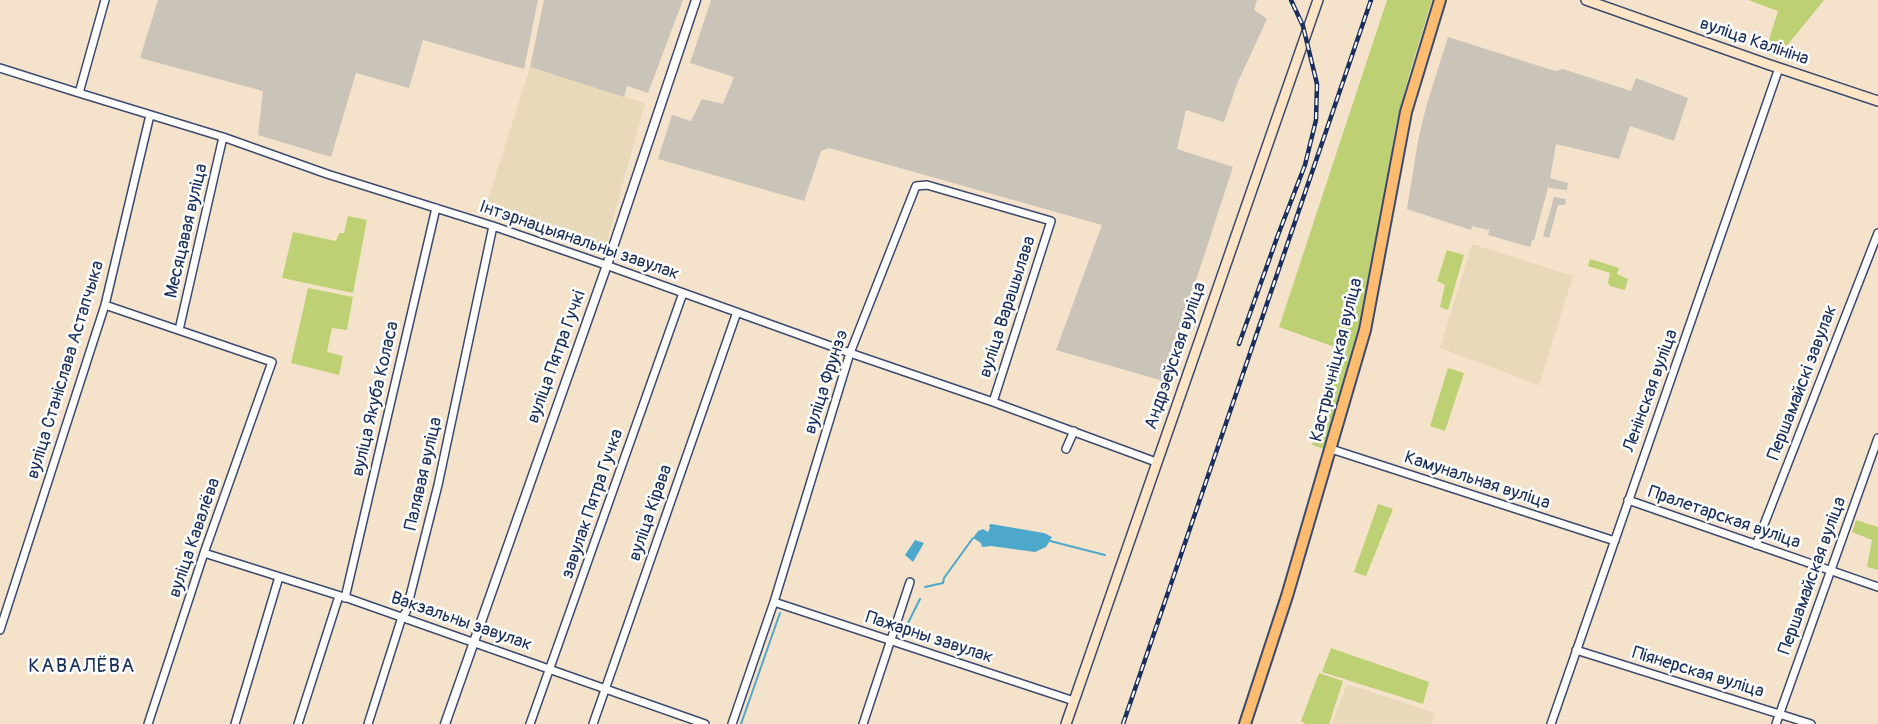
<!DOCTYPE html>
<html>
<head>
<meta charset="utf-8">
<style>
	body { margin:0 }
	canvas { display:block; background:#f4e3ca }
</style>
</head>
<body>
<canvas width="1878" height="724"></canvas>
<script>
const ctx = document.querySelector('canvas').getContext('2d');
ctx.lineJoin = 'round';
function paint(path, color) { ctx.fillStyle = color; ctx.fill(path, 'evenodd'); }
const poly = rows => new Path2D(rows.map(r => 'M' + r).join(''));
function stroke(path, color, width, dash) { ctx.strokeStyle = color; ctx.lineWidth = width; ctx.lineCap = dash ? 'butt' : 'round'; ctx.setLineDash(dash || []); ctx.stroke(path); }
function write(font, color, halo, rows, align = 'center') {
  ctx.font = font + ' Pangolin,sans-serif'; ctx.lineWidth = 5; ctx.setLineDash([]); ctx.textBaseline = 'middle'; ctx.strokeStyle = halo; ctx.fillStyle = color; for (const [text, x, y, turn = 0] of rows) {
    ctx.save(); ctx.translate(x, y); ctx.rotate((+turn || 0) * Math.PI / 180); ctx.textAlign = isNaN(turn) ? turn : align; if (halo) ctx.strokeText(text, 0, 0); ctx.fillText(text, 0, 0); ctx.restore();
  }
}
const built = poly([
	[530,67,645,103,605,248,483,215],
	[1472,244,1573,276,1539,385,1440,348],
	[1347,684,1435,713,1431,724,1332,724]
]);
const industrial = poly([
	[158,0,538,0,524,69,423,40,409,88,356,73,331,157,258,135,263,91,140,58],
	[544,0,683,0,648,93,627,86,624,97,530,67],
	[711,0,1257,0,1254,10,1267,19,1237,84,1224,122,1186,110,1177,149,1233,167,1163,381,1056,350,1102,225,829,148,821,151,804,201,658,159,672,115,691,121,702,99,723,104,734,77,690,63],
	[1448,37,1555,71,1563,69,1631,91,1636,78,1688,98,1674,141,1630,126,1619,159,1556,144,1550,178,1568,183,1567,190,1549,188,1549,184,1534,240,1532,240,1530,247,1488,235,1490,228,1488,230,1472,226,1471,230,1407,209,1418,141,1426,107],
	[1554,197,1566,199,1565,205,1558,205,1549,238,1543,236]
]);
const green = poly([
	[1387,0,1432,0,1409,75,1395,130,1379,235,1360,329,1324,449,1312,445,1340,349,1279,327],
	[1748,0,1824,0,1781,53,1766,49,1778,11],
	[348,216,367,220,353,293,282,278,293,232,336,241,339,233,344,233],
	[1447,250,1464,255,1448,310,1440,307,1445,285,1437,281],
	[1590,259,1619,268,1617,274,1628,279,1625,290,1610,286,1608,283,1610,273,1588,266],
	[308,288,353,297,347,330,332,328,327,352,343,356,339,375,291,363],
	[1448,368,1464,373,1445,431,1430,426],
	[1378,504,1393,509,1366,576,1354,572],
	[1856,520,1878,527,1878,570,1867,567,1872,540,1852,532],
	[1331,648,1429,682,1423,704,1322,672],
	[1319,673,1343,681,1329,724,1306,724,1301,721]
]);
const water = poly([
	[991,524,1044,533,1052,537,1046,547,1035,552,991,546,982,547,981,543,973,538,978,531,983,529,988,532,990,528,989,525],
	[915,540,924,543,913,562,905,555]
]);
const stream = poly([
	[1050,541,1105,555],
	[925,587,943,583,944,578,973,538],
	[901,637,920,599],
	[741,724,780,613]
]);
const minor = poly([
	[105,0,79,93,223,137,327,174,493,226,603,264,850,353,993,402,1156,462],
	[0,68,79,93],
	[105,305,272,362,204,553,148,724],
	[179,330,223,137],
	[1066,449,1074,431],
	[1331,449,1615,541],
	[1628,500,1878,587],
	[1756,545,1878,233],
	[204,553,350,599,705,724],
	[345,598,436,208],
	[774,602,1074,701],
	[0,630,105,305,150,115],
	[1576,650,1811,724],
	[235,724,279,577],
	[298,724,339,596],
	[368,724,402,617,406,612,438,485,493,226],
	[530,724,683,293],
	[593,724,737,312],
	[732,724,774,602,850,353,916,186,927,185,1051,221,993,402],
	[863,724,910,582],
	[1551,724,1779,68],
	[1776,724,1878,438]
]);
const tertiary = poly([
	[445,724,607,265,696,0]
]);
const secondary = poly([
	[1586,0,1767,64,1878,101],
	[1066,724,1318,0]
]);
const primary = poly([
	[1245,724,1287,596,1365,330,1406,112,1440,0]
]);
const rail = poly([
	[1239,344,1278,235,1305,165,1316,120,1317,84,1303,26,1291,0],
	[1123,724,1371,0]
]);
const streetNames = [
	["вуліца Калініна",1754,42,19],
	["Месяцавая вуліца",187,231,-77],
	["Інтэрнацыянальны завулак",579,241,19],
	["вуліца Варашылава",1008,307,-72],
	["Андрэеўская вуліца",1176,356,-71],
	["вуліца Пятра Гучкі",557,357,-70],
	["Кастрычніцкая вуліца",1337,360,-76],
	["вуліца Станіслава Астапчыка",66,370,-73],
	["вуліца Фрунзэ",827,382,-72],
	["Першамайскі завулак",1803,383,-69],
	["Ленінская вуліца",1651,391,-70],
	["вуліца Якуба Коласа",376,399,-77],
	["Палявая вуліца",424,474,-77],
	["Камунальная вуліца",1477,481,18],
	["завулак Пятра Гучка",593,504,-71],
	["вуліца Кірава",651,513,-71],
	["Пралетарская вуліца",1724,518,19],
	["вуліца Кавалёва",195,538,-71],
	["Першамайская вуліца",1813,576,-70],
	["Вакзальны завулак",461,622,19],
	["Пажарны завулак",929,638,18],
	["Піянерская вуліца",1698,673,17]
];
const neighbourhoodNames = [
	["КАВАЛЁВА",82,667]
];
paint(built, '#e8d9ba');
paint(industrial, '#c9c3b8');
paint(green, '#bdd174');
paint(water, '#4da8cb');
stroke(stream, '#4da8cb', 2);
stroke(minor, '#3c4a6e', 10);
stroke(tertiary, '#3c4a6e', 11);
stroke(secondary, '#3c4a6e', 12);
stroke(primary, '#3c4a6e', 14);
stroke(minor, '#fff', 7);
stroke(tertiary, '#fff', 8);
stroke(secondary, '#ffe4c6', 9);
stroke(primary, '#febc71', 10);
stroke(rail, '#1b2f5e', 4.5);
stroke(rail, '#fff', 2, [7]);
write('18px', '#1b2f5e', '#fff', streetNames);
ctx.letterSpacing = '1.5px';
write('20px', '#1b2f5e', '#fff', neighbourhoodNames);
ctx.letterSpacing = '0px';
</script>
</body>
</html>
